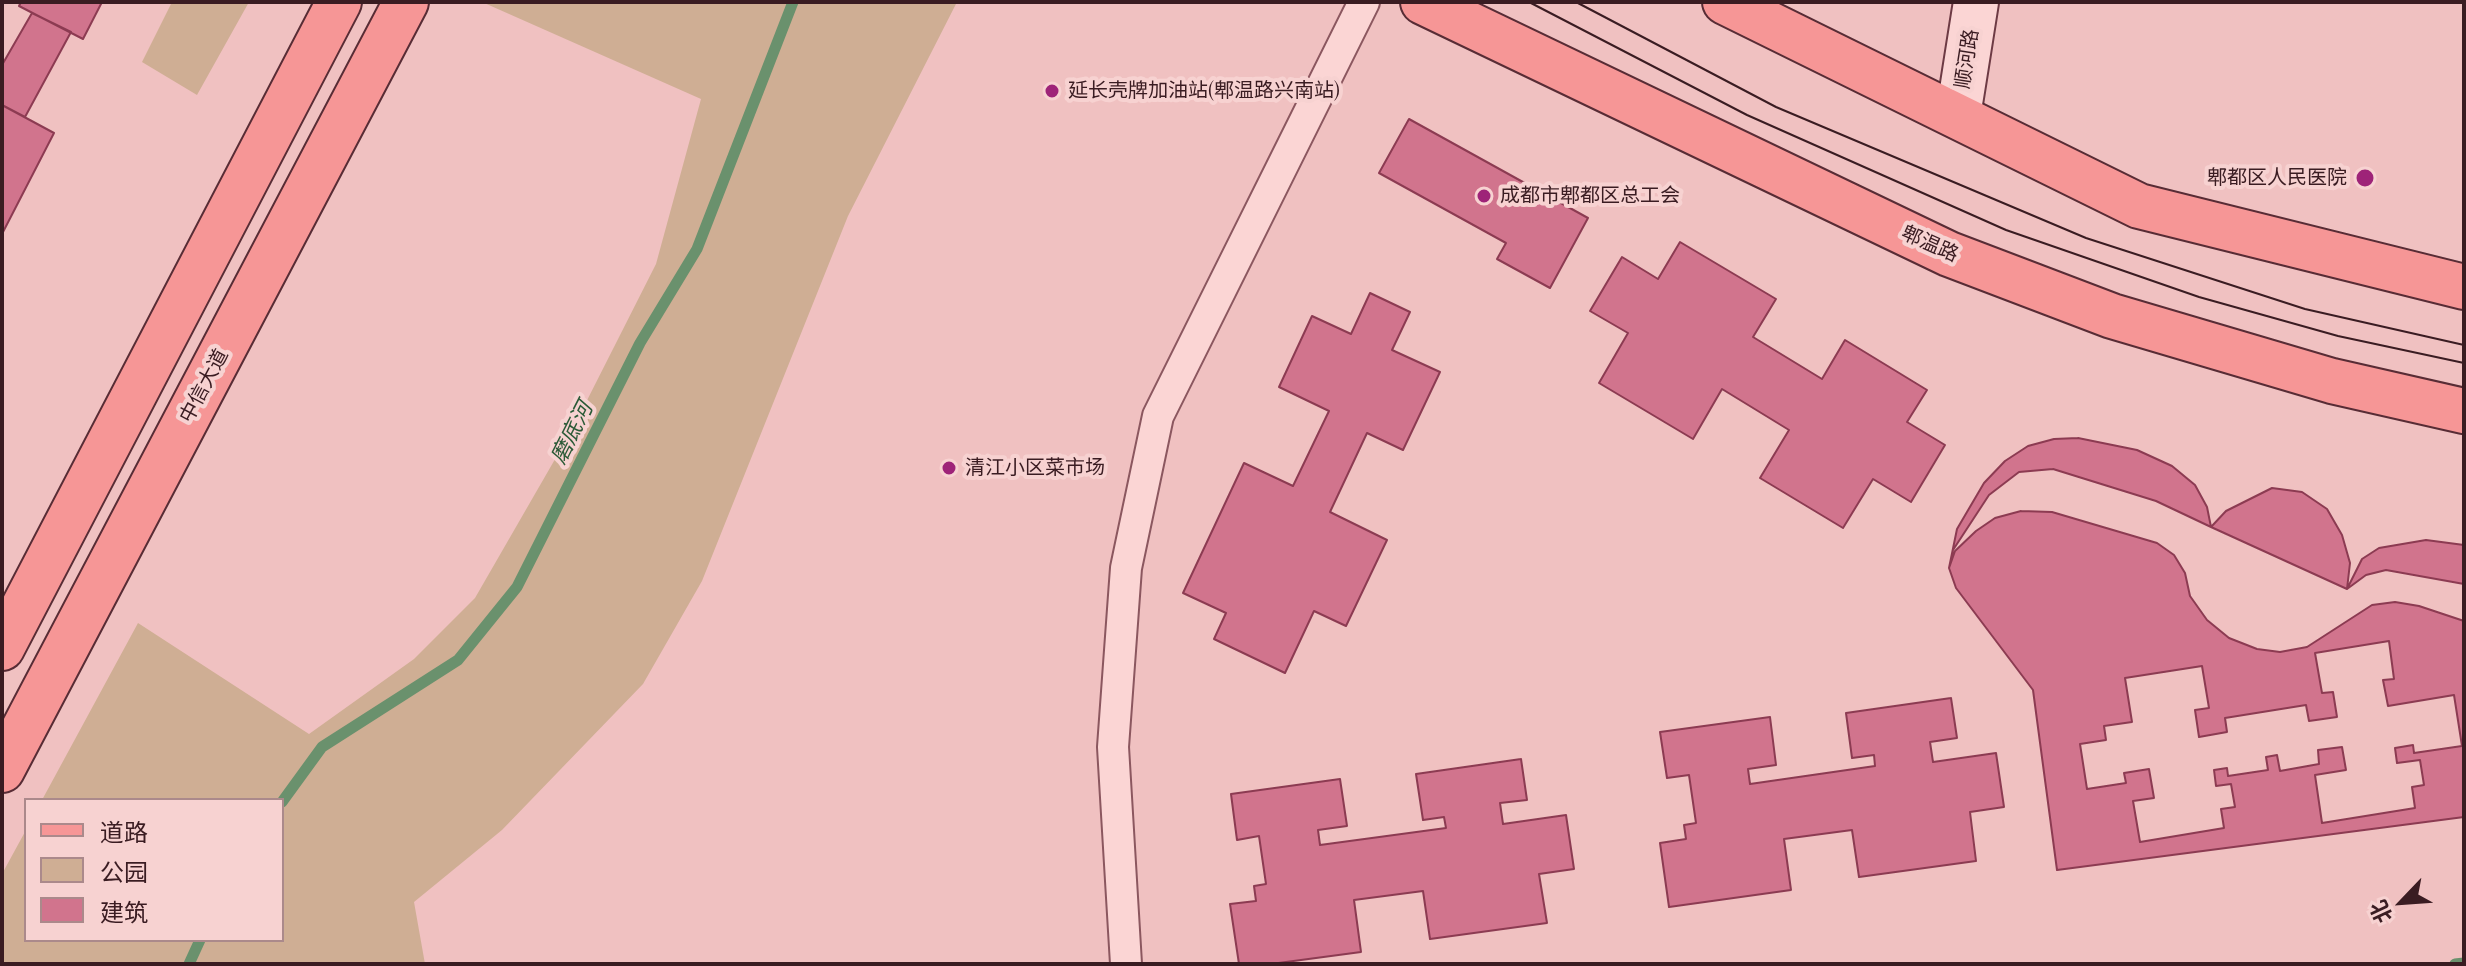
<!DOCTYPE html>
<html>
<head>
<meta charset="utf-8">
<style>
	body { margin:0 }
	#map { position:relative; width:2466px; height:966px; overflow:hidden; background:#f0c1c1; font-family:"Playfair Display","Noto Sans SC",serif }
	canvas { display:block }
	.frame { position:absolute; inset:0; border:4px solid #3a1c22; pointer-events:none }
	.legend { position:absolute; left:24px; top:798px; width:260px; height:144px; box-sizing:border-box; background:#f7d2d1; border:2px solid #ab898b; margin:0; padding:10px 14px; list-style:none; font-size:24px; color:#3a1c22 }
	.legend li { display:flex; align-items:center; gap:16px; height:40px }
	.legend b { width:40px; border:2px solid #ab898b }
	.north { position:absolute; left:2362px; top:862px; width:80px; height:80px; -webkit-text-stroke:6px #f7d2d1; paint-order:stroke; rotate:245deg; font-size:22px; font-weight:700; line-height:32px; text-align:center; color:#3a1c22 }
	.north::after { content:''; display:block; margin:auto; width:28px; height:36px; background:#3a1c22; clip-path:polygon(50% 0,100% 100%,50% 72%,0 100%) }
</style>
</head>
<body>
<div id="map">
<canvas width="2466" height="966"></canvas>
<div class="frame"></div>
<ul class="legend">
<li><b style="height:10px;background:#f69696"></b>道路</li>
<li><b style="height:22px;background:#cfae94"></b>公园</li>
<li><b style="height:22px;background:#d1748d"></b>建筑</li>
</ul>
<div class="north">北</div>
</div>
<script>
const ctx = document.querySelector('canvas').getContext('2d');
ctx.lineJoin = 'round';
function paint(path, color) { ctx.fillStyle = color; ctx.fill(path, 'evenodd'); }
const poly = rows => new Path2D(rows.map(r => 'M' + r).join(''));
function stroke(path, color, width, dash) { ctx.strokeStyle = color; ctx.lineWidth = width; ctx.lineCap = dash ? 'butt' : 'round'; ctx.setLineDash(dash || []); ctx.stroke(path); }
function write(font, color, halo, rows, align = 'center') {
  ctx.font = font + ' "Playfair Display","Noto Sans SC",serif'; ctx.lineWidth = 8; ctx.setLineDash([]); ctx.textBaseline = 'middle'; ctx.strokeStyle = halo; ctx.fillStyle = color; for (const [text, x, y, turn = 0] of rows) {
    ctx.save(); ctx.translate(x, y); ctx.rotate((+turn || 0) * Math.PI / 180); ctx.textAlign = isNaN(turn) ? turn : align; if (halo) ctx.strokeText(text, 0, 0); ctx.fillText(text, 0, 0); ctx.restore();
  }
}
const green = poly([
	[172,2,249,2,197,95,142,62],
	[482,2,957,2,848,216,702,581,643,684,502,830,414,902,425,964,2,964,2,874,26,830,26,940,282,940,282,800,42,800,138,623,309,734,414,659,475,598,573,428,656,264,701,99]
]);
const stream = poly([
	[282,802,322,747,458,660,517,587,640,343,697,249,793,2],
	[189,964,200,940],
	[2455,964,2464,963]
]);
const building = poly([
	[21,2,102,2,83,39,19,6,21,2],
	[32,13,71,32,25,117,2,105,2,65,32,13],
	[2,105,54,133,2,234,2,105],
	[1409,119,1588,218,1550,288,1497,259,1506,243,1379,173,1409,119],
	[1680,242,1776,299,1753,337,1822,379,1845,340,1927,390,1907,422,1945,445,1911,502,1873,479,1843,528,1760,478,1789,430,1722,389,1693,439,1599,383,1628,333,1590,311,1622,257,1658,279,1680,242],
	[1370,293,1410,312,1392,350,1440,372,1403,450,1367,433,1330,512,1387,540,1346,626,1314,611,1285,673,1214,639,1226,613,1183,593,1244,463,1293,486,1329,411,1279,387,1312,316,1351,334,1370,293],
	[2078,438,2137,450,2172,466,2195,485,2207,507,2211,527,2347,589,2362,559,2379,548,2426,540,2464,545,2464,817,2057,870,2033,690,1956,588,1949,568,1957,529,1984,483,2005,461,2028,446,2054,439,2078,438],
	[2053,469,2156,501,2211,527,2226,511,2272,488,2302,492,2327,509,2342,535,2350,563,2347,589,2366,575,2386,570,2464,584,2464,817,2057,870,2033,690,1956,588,1949,568,1953,550,1989,495,2019,472,2053,469],
	[2021,511,2052,512,2157,543,2174,555,2185,573,2190,596,2207,620,2229,638,2257,649,2280,652,2307,647,2372,605,2395,602,2419,606,2464,621,2464,817,2057,870,2033,690,1956,588,1949,568,1955,551,1976,531,1995,518,2021,511],
	[2389,641,2394,679,2383,680,2388,706,2454,695,2462,746,2414,753,2413,745,2395,748,2397,763,2420,760,2424,785,2412,787,2415,808,2322,823,2315,775,2346,770,2342,747,2318,750,2319,764,2280,771,2277,755,2266,757,2268,770,2228,776,2227,768,2214,770,2216,786,2231,784,2235,807,2221,809,2224,828,2140,842,2133,801,2154,798,2149,769,2124,773,2126,783,2087,789,2080,744,2106,740,2104,726,2132,722,2125,678,2202,666,2209,708,2195,710,2199,737,2227,732,2225,718,2306,705,2309,721,2337,717,2333,692,2322,693,2315,653,2389,641],
	[1951,698,1957,738,1930,742,1933,762,1996,753,2004,807,1970,812,1976,861,1859,877,1852,830,1784,839,1791,890,1669,907,1660,843,1686,839,1684,825,1696,823,1689,775,1667,778,1660,732,1770,717,1776,765,1748,769,1750,784,1875,766,1874,755,1852,758,1846,713,1951,698],
	[1521,759,1527,800,1500,803,1503,824,1566,815,1574,869,1539,874,1547,923,1430,939,1423,891,1354,900,1361,952,1271,964,1239,964,1230,904,1256,901,1254,886,1266,884,1259,836,1237,840,1231,794,1340,779,1347,826,1318,830,1320,845,1446,828,1444,817,1423,820,1416,774,1521,759]
]);
const street = poly([
	[1126,964,1113,747,1126,568,1158,416,1364,2]
]);
const secondary = poly([
	[1958,116,1976,2]
]);
const primary = poly([
	[1423,2,1949,254,2112,316,2332,381,2464,411],
	[1725,2,2139,206,2464,287],
	[2,648,339,2],
	[2,770,406,2]
]);
const tram = poly([
	[1529,2,1747,115,2006,230,2199,297,2338,336,2464,363],
	[1576,2,1776,107,2086,238,2305,309,2464,345]
]);
const markers = [
	[1052,91,8,"#9e2378"],
	[2365,178,10,"#9e2378"],
	[1484,196,8,"#9e2378"],
	[949,468,8,"#9e2378"]
];
const streetNames = [
	["顺河路",1967,59,-81],
	["郫温路",1930,244,24],
	["中信大道",204,386,-62]
];
const poiNames = [
	["延长壳牌加油站(郫温路兴南站)",1068,91],
	["郫都区人民医院",2347,178,"right"],
	["成都市郫都区总工会",1500,196],
	["清江小区菜市场",965,468]
];
const waterNames = [
	["磨底河",572,433,-63]
];
paint(green, '#cfae94');
stroke(stream, '#6a916d', 11);
paint(building, '#d1748d');
stroke(building, '#8c3b52', 2);
stroke(street, '#8b575f', 34);
stroke(secondary, '#6d3a44', 48);
stroke(primary, '#582c35', 48);
stroke(street, '#fbd5d4', 30);
stroke(secondary, '#fbd5d4', 44);
stroke(primary, '#f69696', 44);
stroke(tram, '#3a1c22', 2);
for (const [x, y, r, color] of markers) { const dot = new Path2D(); dot.arc(x, y, r, 0, 2 * Math.PI); ctx.fillStyle = color; ctx.fill(dot); stroke(dot, '#f7d2d1', 3); }
write('20px', '#3a1c22', '#f7d2d1', streetNames);
write('20px', '#3a1c22', '#f7d2d1', poiNames, 'left');
write('italic 22px', '#2b5a37', '#f7d2d1', waterNames);
</script>
</body>
</html>
